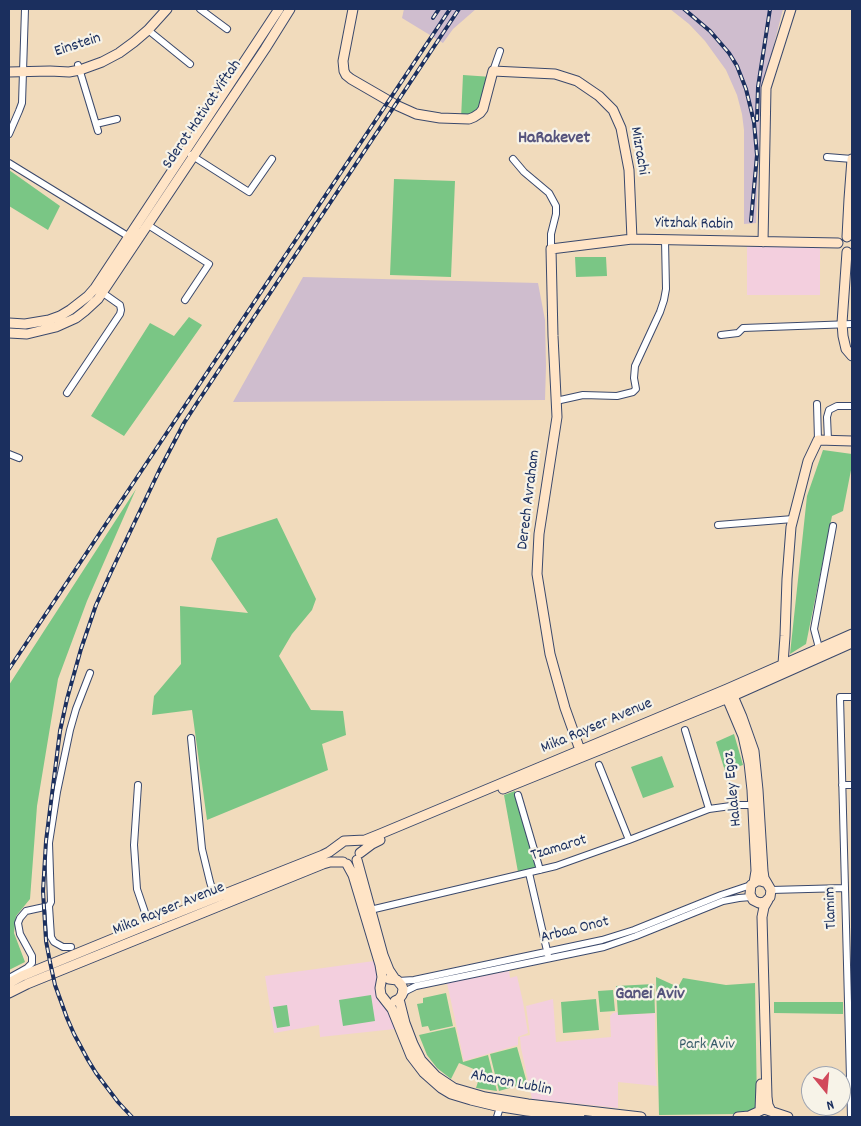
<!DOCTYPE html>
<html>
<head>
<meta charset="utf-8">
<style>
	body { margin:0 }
	#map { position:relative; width:861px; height:1126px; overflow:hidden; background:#f1dbbc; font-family:Dekko,sans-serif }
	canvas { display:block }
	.frame { position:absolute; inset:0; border:10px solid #1b2f5e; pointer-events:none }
	.north { position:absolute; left:801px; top:1066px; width:50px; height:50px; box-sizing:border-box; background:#f7f3e8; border:1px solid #9fa5b1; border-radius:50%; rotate:163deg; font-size:14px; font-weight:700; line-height:20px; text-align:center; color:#1b2f5e }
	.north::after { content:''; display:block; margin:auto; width:18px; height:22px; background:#d1495b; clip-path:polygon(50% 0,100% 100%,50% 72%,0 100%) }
</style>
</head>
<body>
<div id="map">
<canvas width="861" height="1126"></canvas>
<div class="frame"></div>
<div class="north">N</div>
</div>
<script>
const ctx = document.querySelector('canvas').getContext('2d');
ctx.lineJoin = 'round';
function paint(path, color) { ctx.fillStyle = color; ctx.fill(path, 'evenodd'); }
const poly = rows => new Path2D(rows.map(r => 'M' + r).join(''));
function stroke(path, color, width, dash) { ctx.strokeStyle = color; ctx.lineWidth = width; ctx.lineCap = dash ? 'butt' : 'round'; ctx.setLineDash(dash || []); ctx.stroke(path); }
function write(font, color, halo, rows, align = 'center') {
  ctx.font = font + ' Dekko,sans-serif'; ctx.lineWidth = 4.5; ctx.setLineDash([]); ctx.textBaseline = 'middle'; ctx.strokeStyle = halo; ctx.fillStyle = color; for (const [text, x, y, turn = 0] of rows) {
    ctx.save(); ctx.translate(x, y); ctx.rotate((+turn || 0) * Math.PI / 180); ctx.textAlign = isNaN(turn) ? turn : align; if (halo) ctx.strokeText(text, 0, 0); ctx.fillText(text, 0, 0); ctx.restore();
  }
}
const built = poly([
	[747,247,820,247,820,295,747,295],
	[374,961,377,975,377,981,375,987,377,999,383,1006,388,1010,391,1016,395,1029,320,1037,319,1025,274,1033,265,976],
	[509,971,510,978,517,976,523,1002,528,1033,518,1037,518,1045,464,1061,447,983],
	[553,999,556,1042,611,1037,610,1016,613,1013,618,1012,618,1015,655,1013,655,1064,657,1086,618,1082,618,1108,532,1099,521,1048,520,1037,530,1035,526,1006]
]);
const industrial = poly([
	[404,9,476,9,453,29,443,43,402,18],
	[670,9,783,9,771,56,761,101,756,223,744,224,744,130,742,114,737,95,726,70,705,41,689,24],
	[303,277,538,283,545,320,546,366,545,400,233,402]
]);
const green = poly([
	[463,75,492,77,483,109,461,119],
	[9,170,60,206,48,230,9,206],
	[394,179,455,181,451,277,390,275],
	[575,257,606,257,607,276,576,277],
	[189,317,202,325,124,436,91,416,150,323,174,336],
	[823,450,852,454,852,465,843,511,832,516,806,644,790,654,807,496],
	[136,489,87,601,58,679,37,806,30,899,16,916,14,933,25,962,9,970,9,685],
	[277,518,316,599,312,610,292,634,279,656,311,710,343,711,346,735,322,744,328,770,207,820,192,710,152,715,154,696,181,664,180,606,248,613,211,559,217,538],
	[734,734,743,765,725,771,716,742],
	[662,756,674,787,643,798,631,767],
	[515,791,538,868,518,872,504,795],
	[656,977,678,987,683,978,726,985,755,983,757,1105,753,1111,740,1114,659,1115],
	[654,984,655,1013,618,1015,616,986],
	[613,990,615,1011,600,1012,598,991],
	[446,993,453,1026,430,1031,428,1026,422,1027,417,1004,423,1003,423,998],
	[371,995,375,1021,343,1026,339,1000],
	[596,999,599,1030,563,1033,561,1002],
	[774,1002,843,1002,843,1014,774,1013],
	[287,1005,290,1026,277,1028,273,1007],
	[455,1027,463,1062,488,1055,497,1091,476,1088,481,1072,459,1063,451,1079,437,1068,427,1055,419,1035],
	[517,1047,527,1083,499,1091,490,1054]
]);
const street = poly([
	[200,9,227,29],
	[148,30,190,64],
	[78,65,98,131],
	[493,71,500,51],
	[96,124,117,119],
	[9,134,19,111,22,103,25,9],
	[191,155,249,192,272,159],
	[827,157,852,159],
	[513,159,524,172,549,193,556,206,556,214,551,234,551,249],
	[9,163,131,238],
	[148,225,209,264,185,300],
	[721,335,738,333,743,328,852,324],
	[67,393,120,314,121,310,120,305,103,293],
	[556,401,583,395,617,396,633,392,636,389,634,378,635,366,660,312,664,300,666,289,665,240],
	[817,404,818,440],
	[828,440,827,417,829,410,837,406,852,406],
	[9,454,19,458],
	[718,525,793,519],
	[819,648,814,629,833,526],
	[685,730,709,809],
	[191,738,202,849,210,882,215,898],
	[599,765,629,840],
	[138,785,134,845,137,889,149,924],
	[842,785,852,785],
	[518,795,540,870],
	[529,873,548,955],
	[771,890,845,888],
	[49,906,51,937,54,942,63,947,71,947],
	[366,911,556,866,629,840,709,809,738,805,756,805],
	[9,978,27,968,32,963,32,956,20,934,18,923,20,918,26,911,49,906,51,902,49,843,57,792,70,730,76,709,90,673],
	[398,981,414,980,602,940,634,930,721,895,751,885],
	[403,995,406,991,416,986,604,947,636,936,723,901,739,898,751,897],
	[497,1117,501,1104],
	[851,1117,840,697,852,697]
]);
const secondary = poly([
	[353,9,343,61,344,71,346,75,351,79,396,105,416,114,440,118,469,119,474,117,480,113,483,109,493,71,555,74,577,81,599,96,613,110,621,128,629,170,632,239],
	[9,72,50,71,69,72,80,70,102,62,119,53,134,42,148,30,167,9],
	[847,237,849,199,852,159],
	[763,242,766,88,791,9],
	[847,252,842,323,843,336,846,349,852,356],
	[9,323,25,324,49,320,60,316,70,310,88,296,95,288,279,9],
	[9,333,27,334,56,327,76,318,85,311,98,299,265,49,290,9],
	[783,664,785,636,787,579,791,527,808,461,818,440,852,441],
	[730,692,733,696,742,717,754,751,758,790,763,871,764,878,771,890,770,897,765,902,759,903,753,900,750,894,751,885,757,881,761,881,767,883],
	[727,694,727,698,743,736,749,763,752,790,756,871,754,883],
	[580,750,565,708,550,654,537,574,539,534,557,417,553,336,551,249,632,239,838,243],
	[503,789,733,696,852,643],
	[360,853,372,844,380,840],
	[357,860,383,955,389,970,395,979],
	[347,864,353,875,380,965,382,977,380,988,381,995,392,1009,411,1056,424,1073,441,1088,451,1094,471,1100,496,1106,527,1111,580,1117],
	[768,900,764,907,762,917,767,1097,768,1105,771,1111],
	[389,979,397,980,402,986,403,989,402,995,399,999,395,1001],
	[9,983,22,976,149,924,323,855,329,852,344,841,365,840,380,834,727,689,852,634],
	[9,993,27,984,323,864,330,862,343,862],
	[399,999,405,1023,413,1044,421,1060,436,1076,454,1088,485,1097,528,1104,641,1117],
	[760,1110,761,1084],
	[738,1117,749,1116,764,1109,788,1117]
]);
const rail = poly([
	[684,9,710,31,729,53,737,66,746,89,754,122,757,155,751,221],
	[433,18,439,9],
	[757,120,758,87,770,9],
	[9,669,450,9],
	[132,1117,118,1102,96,1073,88,1060,74,1034,67,1018,55,985,50,962,46,941,43,891,46,841,60,731,67,699,81,649,96,605,111,572,159,471,184,423,197,403,459,9]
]);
const streetNames = [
	["Einstein",78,46,-18],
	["Sderot Hativat Yiftah",203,115,-56],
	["Mizrachi",638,151,80],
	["Yitzhak Rabin",694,225,1],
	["Derech Avraham",530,500,-83],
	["Mika Rayser Avenue",597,727,-23],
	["Halaley Egoz",734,789,-96],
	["Tzamarot",559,849,-17],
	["Tlamim",832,908,-92],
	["Mika Rayser Avenue",169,910,-22],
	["Arbaa Onot",575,931,-14],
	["Aharon Lublin",511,1084,11]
];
const parkNames = [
	["Park Aviv",707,1046]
];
const neighbourhoodNames = [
	["HaRakevet",554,140],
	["Ganei Aviv",650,996]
];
paint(built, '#f3cfde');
paint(industrial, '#cfbdce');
paint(green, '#7ac685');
stroke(street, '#3b496c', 8);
stroke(secondary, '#3b496c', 11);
stroke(street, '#fff', 6);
stroke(secondary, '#ffe4c6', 9);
stroke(rail, '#1b2f5e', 4);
stroke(rail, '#f7f3e8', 2, [5.5]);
write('16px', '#1b2f5e', '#f7f3e8', streetNames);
write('16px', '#385c6a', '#f7f3e8', parkNames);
write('bold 18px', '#56547d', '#f7f3e8', neighbourhoodNames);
</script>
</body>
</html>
